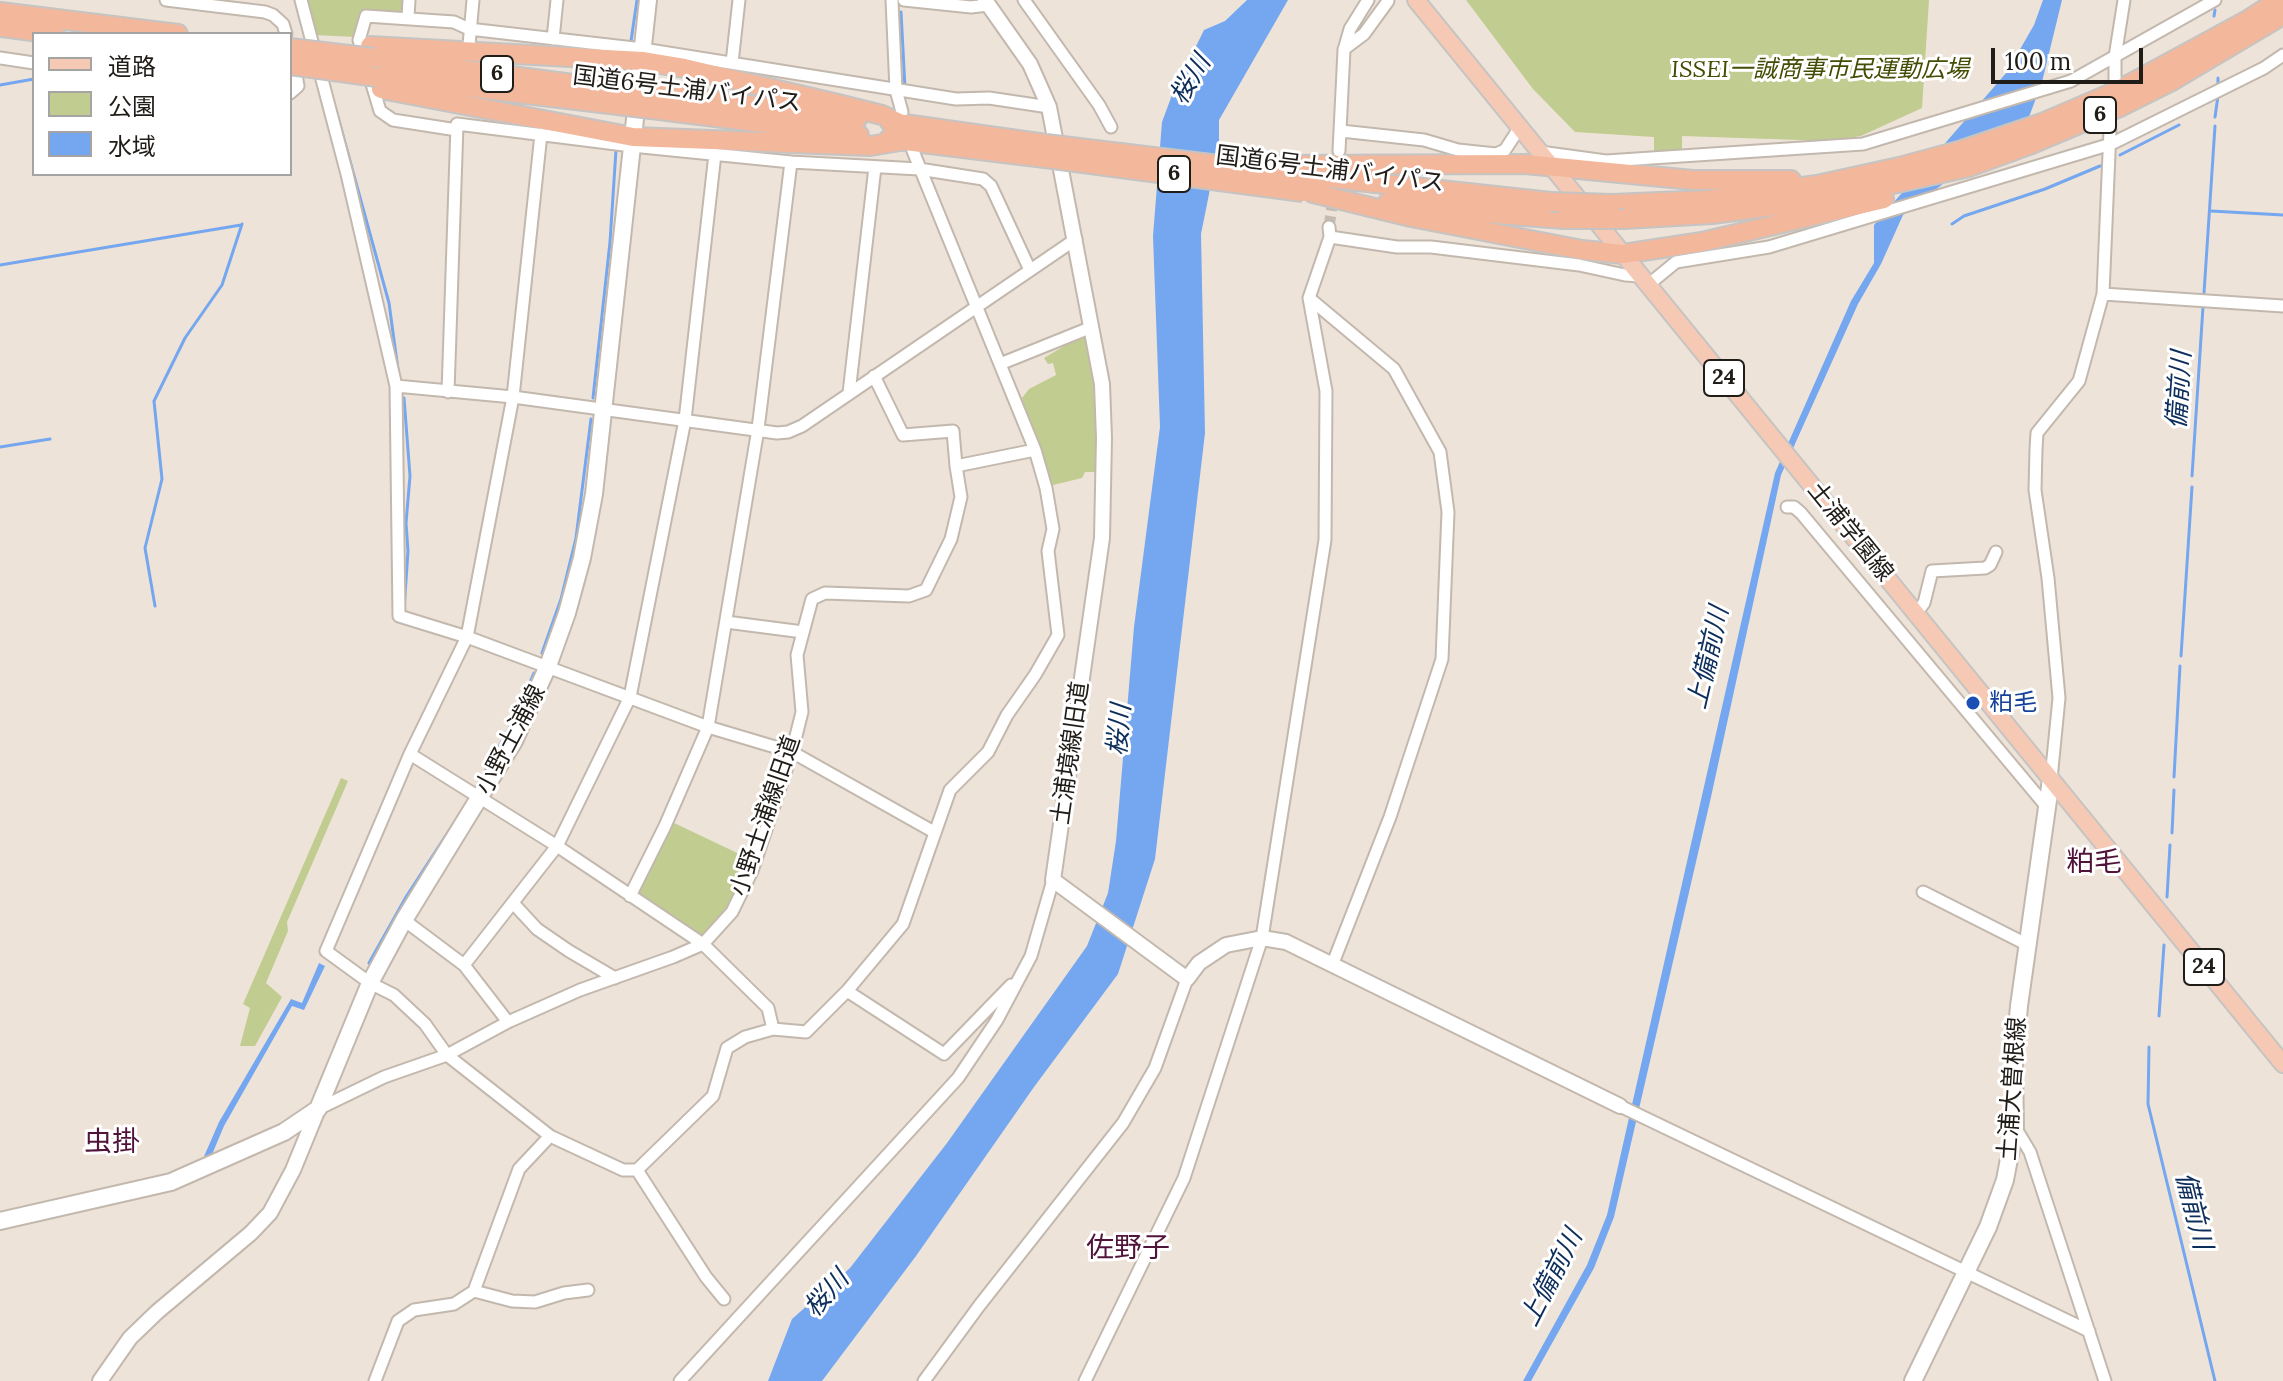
<!DOCTYPE html>
<html>
<head>
<meta charset="utf-8">
<style>
	body { margin:0 }
	#map { position:relative; width:2283px; height:1381px; overflow:hidden; background:#eee3d8; font-family:Lora,"Noto Sans JP",serif }
	canvas { display:block }
	.legend { position:absolute; left:32px; top:32px; width:260px; height:144px; box-sizing:border-box; background:#fff; border:2px solid #a6a4a3; margin:0; padding:10px 14px; list-style:none; font-size:24px; color:#201c18 }
	.legend li { display:flex; align-items:center; gap:16px; height:40px }
	.legend b { width:40px; border:2px solid #a6a4a3 }
	.scale { position:absolute; left:1991px; top:48px; width:152px; height:36px; box-sizing:border-box; border:4px solid #201c18; border-top:0; padding-left:10px; font-size:24px; line-height:28px; white-space:nowrap; color:#201c18; -webkit-text-stroke:6px #fff; paint-order:stroke }
</style>
</head>
<body>
<div id="map">
<canvas width="2283" height="1381"></canvas>
<ul class="legend">
<li><b style="height:10px;background:#f6c9b5"></b>道路</li>
<li><b style="height:22px;background:#c1cc90"></b>公園</li>
<li><b style="height:22px;background:#74a7ef"></b>水域</li>
</ul>
<div class="scale">100 m</div>
</div>
<script>
const ctx = document.querySelector('canvas').getContext('2d');
ctx.lineJoin = 'round';
function paint(path, color) { ctx.fillStyle = color; ctx.fill(path, 'evenodd'); }
const poly = rows => new Path2D(rows.map(r => 'M' + r).join(''));
function stroke(path, color, width, dash) { ctx.strokeStyle = color; ctx.lineWidth = width; ctx.lineCap = dash ? 'butt' : 'round'; ctx.setLineDash(dash || []); ctx.stroke(path); }
function write(font, color, halo, rows, align = 'center') {
  ctx.font = font + ' Lora,"Noto Sans JP",serif'; ctx.lineWidth = 6; ctx.setLineDash([]); ctx.textBaseline = 'middle'; ctx.strokeStyle = halo; ctx.fillStyle = color; for (const [text, x, y, turn = 0] of rows) {
    ctx.save(); ctx.translate(x, y); ctx.rotate((+turn || 0) * Math.PI / 180); ctx.textAlign = isNaN(turn) ? turn : align; if (halo) ctx.strokeText(text, 0, 0); ctx.fillText(text, 0, 0); ctx.restore();
  }
}
const green = poly([
	[305,0,407,0,406,14,365,12,356,37,314,35],
	[1466,0,1929,0,1922,108,1861,136,1829,141,1682,136,1682,153,1654,154,1654,137,1575,132,1533,89],
	[1091,330,1099,385,1099,472,1085,472,1082,478,1049,486,1022,398,1029,389,1056,375,1053,363,1048,364,1044,358],
	[341,778,348,781,287,922,288,931,266,983,282,997,255,1046,240,1046,250,1008,243,1004],
	[670,821,752,860,729,910,703,940,634,895]
]);
const water = poly([
	[1247,0,1288,0,1219,120,1219,144,1201,234,1205,433,1155,859,1118,974,1034,1087,916,1256,822,1381,768,1381,792,1319,850,1268,947,1143,1087,946,1108,893,1116,841,1134,627,1160,427,1153,236,1162,122,1172,95,1204,30,1225,21],
	[2043,0,2062,0,2042,82,2029,117,1903,215,1881,264,1858,304,1781,475,1711,797,1614,1217,1594,1268,1531,1381,1523,1381,1587,1265,1607,1215,1775,473,1851,301,1874,263,1874,225,2007,72,2034,25],
	[319,963,325,966,304,1010,292,1006,224,1126,208,1164,202,1161,219,1122,291,999,302,1003]
]);
const stream = poly([
	[901,12,905,88],
	[2214,16,2215,10],
	[631,41,637,0],
	[2218,84,2218,78],
	[0,85,34,79],
	[336,110,389,303,399,377],
	[2215,117,2218,96],
	[2120,155,2179,125],
	[2211,211,2283,215],
	[1952,224,1964,216,2045,189,2100,166],
	[0,265,241,225],
	[2204,293,2215,126],
	[593,398,610,242,616,150],
	[0,447,50,439],
	[2192,476,2203,307],
	[155,606,145,548,162,479,154,401,185,338,222,285,242,224],
	[404,610,408,551,406,523,410,476,404,398],
	[542,653,561,599,576,538,591,419],
	[2181,656,2192,487],
	[2174,777,2180,666],
	[479,782,511,725,534,673],
	[2172,833,2174,790],
	[2167,897,2170,845],
	[369,963,406,897,463,809],
	[2159,1016,2164,945],
	[2149,1047,2148,1104,2215,1381]
]);
const minorTunnel = poly([
	[1329,227,1334,192]
]);
const minor = poly([
	[166,0,265,12,273,15,283,24,286,34],
	[301,0,347,174,396,386,399,616,467,637,708,727,792,752,934,832],
	[892,0,896,90,902,112],
	[904,0,971,7,988,5],
	[1024,0,1099,105,1111,127],
	[408,17,409,0],
	[553,39,557,0],
	[469,45,473,0],
	[1344,49,1364,34,1388,1],
	[0,58,34,63],
	[732,63,739,0],
	[2115,81,2115,57,2124,0],
	[290,93,298,86,294,63],
	[457,124,632,146,791,162,919,169,983,179,991,186,1030,270],
	[457,130,393,120,380,111,359,40,366,16,454,22,469,29,643,49,956,99,989,98,1049,107],
	[1341,131,1424,140,1458,150,1496,154,1505,150,1520,127],
	[541,134,513,397,467,637,410,754,326,951,370,983,394,995,425,1024,447,1055,550,1136,623,1170,637,1170,713,1096,727,1048,745,1037,773,1029,806,1032,847,991,903,924,950,790,988,752,1007,715,1035,675,1058,635,1048,551,1053,529,1046,488,1035,450],
	[1339,151,1344,50,1350,29,1368,0],
	[1540,152,1606,161,1863,144,2071,81,2215,0],
	[1330,237,1397,247,1431,247,1579,265,1625,275,1641,276],
	[1648,285,1676,262,1769,247,2111,144,2264,68,2283,55],
	[2103,294,2283,306],
	[1309,298,1394,369,1440,452,1448,512,1442,659,1390,817,1333,963],
	[1000,364,1092,327],
	[874,376,903,435,953,431,956,466],
	[396,386,513,397,777,433,788,432,802,426,1076,239],
	[448,392,457,125],
	[849,393,875,167],
	[1787,507,1794,507,1801,513,2046,806],
	[1916,613,1924,603,1932,571,1985,568,1990,565,1996,552],
	[726,622,803,632],
	[410,754,557,846,703,944,768,1008,773,1029],
	[2051,779,2059,698,2048,578,2035,490,2036,449,2037,433,2079,381,2103,294,2110,130],
	[1923,892,2028,945],
	[630,896,665,826,708,727,758,429,791,162],
	[513,903,537,929,569,951,615,978],
	[404,920,464,965,508,1022],
	[464,965,557,846,630,697,685,420,715,154],
	[847,991,944,1054,1011,985],
	[1620,1106,2089,1331],
	[318,1109,384,1077,447,1055,508,1022,580,990,673,957,703,944,732,912,752,871,792,752,802,712,797,655,812,599,825,593,909,596,926,590,951,539,961,497,956,466,1035,450,913,151],
	[2015,1127,2030,1152,2105,1381],
	[637,1170,706,1277,724,1299],
	[474,1291,512,1301,535,1302,564,1293,588,1290],
	[375,1381,398,1321,414,1310,454,1304,474,1291,519,1169,550,1136],
	[680,1381,958,1078,997,1020,1031,956,1053,880],
	[924,1381,979,1306,1123,1123,1155,1068,1187,979],
	[1085,1381,1184,1178,1262,938,1325,540,1326,391,1309,298,1330,237,1329,227]
]);
const tertiary = poly([
	[985,0,1030,64,1049,107,1102,384,1104,438,1102,538,1053,880,1187,979,1199,963,1226,945,1262,938,1286,942,1620,1106],
	[100,1381,130,1338,157,1312,251,1233,270,1213,293,1170,318,1109]
]);
const secondary = poly([
	[0,1221,171,1182,284,1132,318,1109,370,983,404,920,514,741,548,666,567,613,582,558,594,494,648,0],
	[1913,1381,1988,1227,2005,1180,2015,1127,2014,1065,2019,1006,2051,779]
]);
const primary = poly([
	[1416,0,2283,1064]
]);
const trunk = poly([
	[0,12,178,34],
	[0,27,55,34],
	[370,46,642,61,684,68,838,104,882,115,899,123],
	[374,58,619,90],
	[383,77,618,105],
	[381,89,633,137,870,146,900,141],
	[654,93,857,119],
	[651,109,859,135],
	[890,122,1046,144],
	[889,139,1045,158],
	[1269,165,1525,164,1693,180,1791,180],
	[1302,175,1551,202],
	[1313,193,1411,217,1582,250,1623,254,1702,242,1884,199],
	[1388,202,1483,213,1564,219],
	[1612,204,1707,200,1817,185,1899,167,1962,150,2042,123,2119,90,2246,21,2279,0],
	[1624,219,1712,214,1821,200,1969,167,2029,145,2122,106,2170,82,2283,15]
]);
const trunkBridge = poly([
	[290,48,374,58],
	[290,65,377,77],
	[619,90,654,93],
	[618,105,651,109],
	[1046,144,1302,175],
	[1045,158,1303,192],
	[1551,202,1612,204],
	[1564,219,1624,219]
]);
const markers = [
	[1973,703,8,"#1a4fb4"]
];
const shields = [
	[497,74,32],
	[2100,115,32],
	[1174,174,32],
	[1724,378,40],
	[2204,967,40]
];
const shieldNames = [
	["6",497,74],
	["6",2100,115],
	["6",1174,174],
	["24",1724,378],
	["24",2204,967]
];
const parkNames = [
	["ISSEI一誠商事市民運動広場",1820,70]
];
const streetNames = [
	["国道6号土浦バイパス",687,90,7],
	["国道6号土浦バイパス",1330,170,7],
	["土浦学園線",1850,532,51],
	["小野土浦線",511,740,-62],
	["土浦境線旧道",1071,753,-82],
	["小野土浦線旧道",766,816,-71],
	["土浦大曽根線",2013,1089,-86]
];
const transitNames = [
	["粕毛",1989,703]
];
const waterNames = [
	["桜川",1191,80,-59],
	["備前川",2180,390,-86],
	["上備前川",1709,658,-77],
	["桜川",1120,730,-85],
	["備前川",2193,1211,76],
	["上備前川",1552,1278,-63],
	["桜川",827,1294,-48]
];
const quarterNames = [
	["粕毛",2094,863],
	["虫掛",112,1143],
	["佐野子",1128,1249]
];
paint(green, '#c1cc90');
paint(water, '#74a7ef');
stroke(stream, '#74a7ef', 3);
stroke(minorTunnel, '#c5bbb2', 11, [11, 5.5]);
stroke(minor, '#c3b8ad', 15);
stroke(tertiary, '#c3b8ad', 18);
stroke(secondary, '#c3b8ad', 20);
stroke(primary, '#c5c4c3', 20);
stroke(trunk, '#c5c4c3', 22);
stroke(minor, '#fff', 11);
stroke(tertiary, '#fff', 14);
stroke(secondary, '#fff', 16);
stroke(primary, '#f6c9b5', 16);
stroke(trunk, '#f3b79c', 18);
stroke(trunkBridge, '#c5c4c3', 22, []);
stroke(trunkBridge, '#f3b79c', 18);
for (const [x, y, r, color] of markers) { const dot = new Path2D(); dot.arc(x, y, r, 0, 2 * Math.PI); ctx.fillStyle = color; ctx.fill(dot); stroke(dot, '#fff', 3); }
for (const [x, y, w] of shields) { const box = new Path2D(); box.roundRect(x - w / 2, y - 18, w, 36, 6); ctx.fillStyle = '#fff'; ctx.fill(box); stroke(box, '#201c18', 2); }
write('bold 22px', '#201c18', null, shieldNames);
write('italic 24px', '#454d04', '#fff', parkNames);
write('24px', '#201c18', '#fff', streetNames);
write('24px', '#164399', '#fff', transitNames, 'left');
write('italic 26px', '#0d2e5b', '#fff', waterNames);
write('28px', '#50143a', '#fff', quarterNames);
</script>
</body>
</html>
